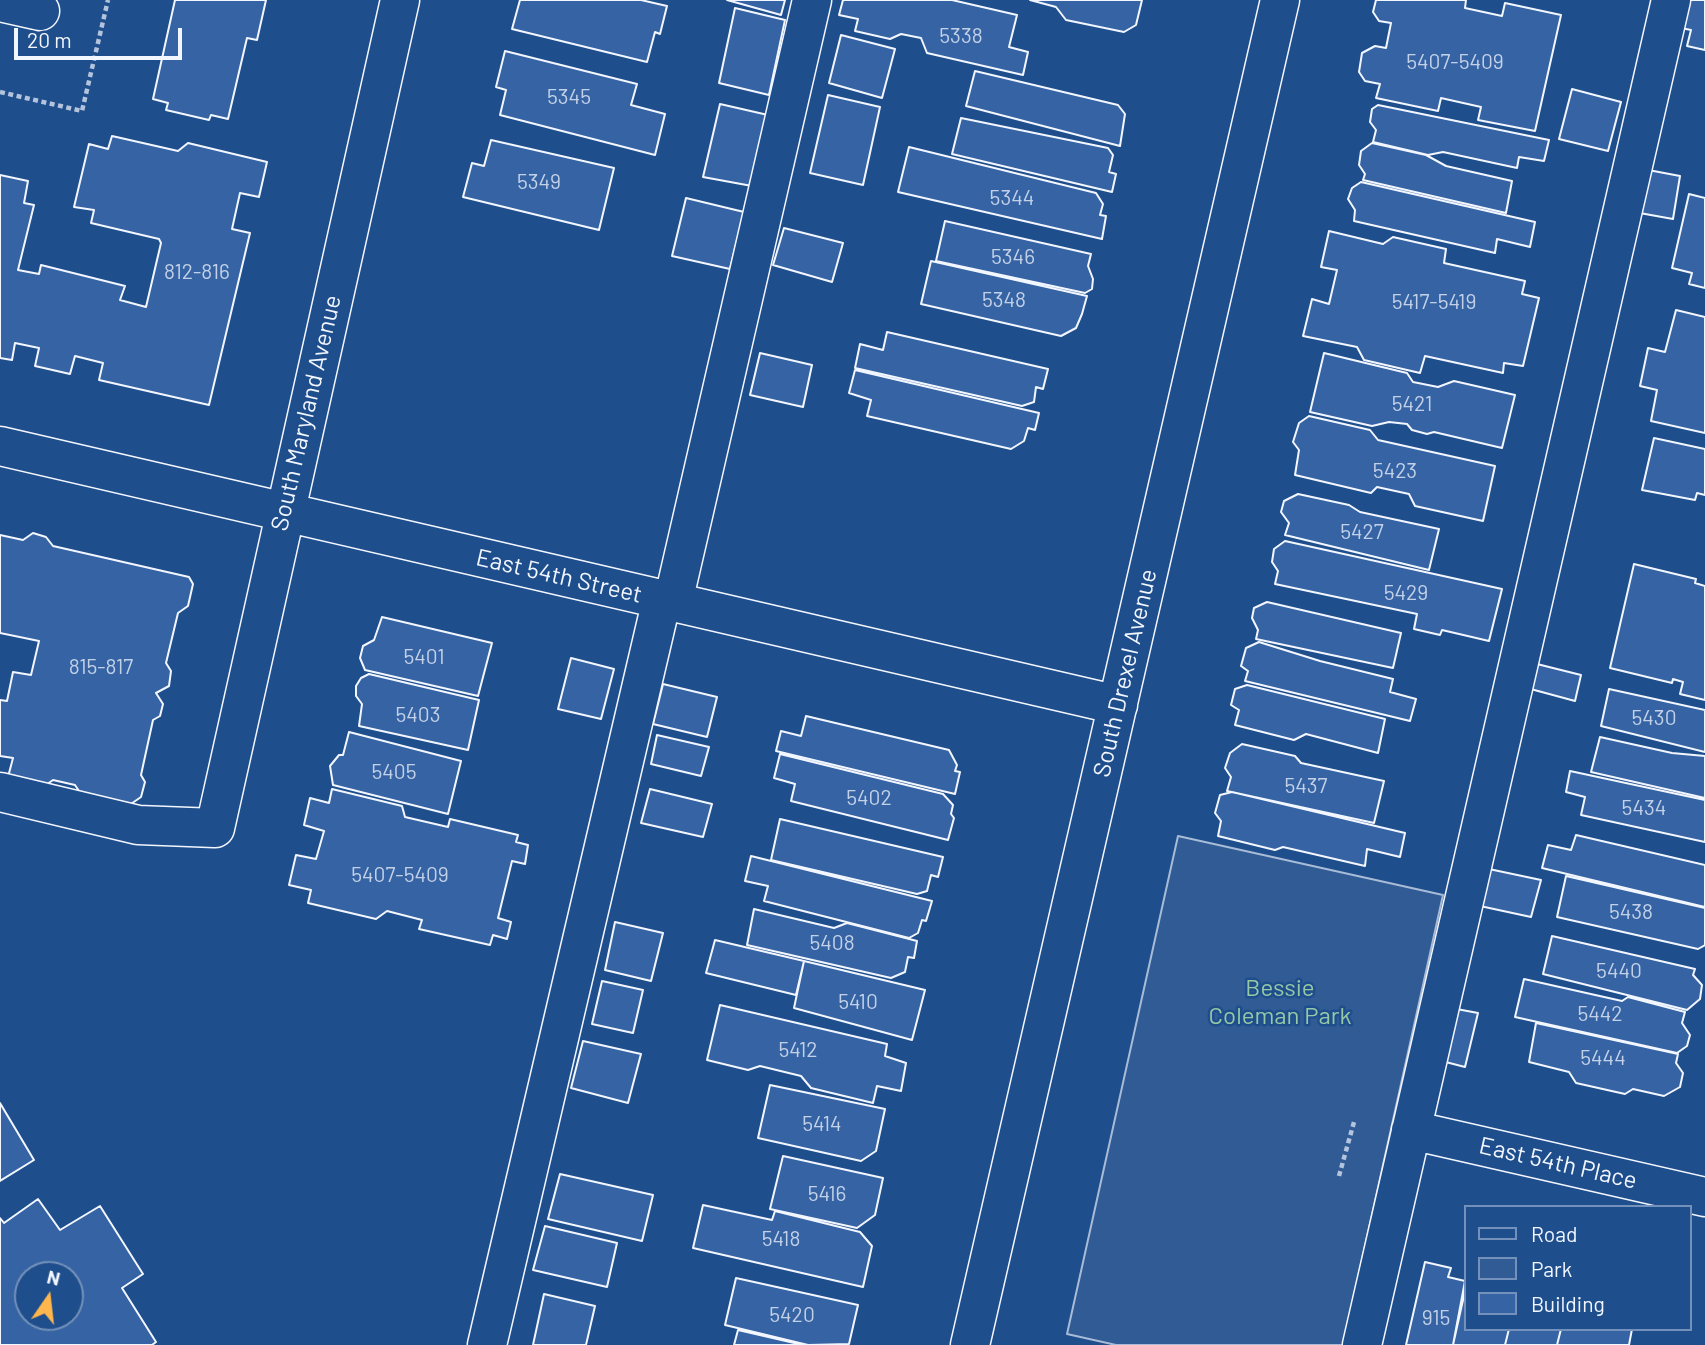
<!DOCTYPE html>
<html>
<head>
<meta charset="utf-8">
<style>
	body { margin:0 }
	#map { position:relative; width:1705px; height:1345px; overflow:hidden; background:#1f4e8c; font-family:Barlow,sans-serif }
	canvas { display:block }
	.legend { position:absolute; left:1464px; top:1205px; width:228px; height:126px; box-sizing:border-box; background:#1f4e8c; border:2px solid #7391ba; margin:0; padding:9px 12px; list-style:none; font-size:21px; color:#f2f6ff }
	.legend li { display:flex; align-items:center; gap:14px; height:35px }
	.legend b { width:35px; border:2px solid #7391ba }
	.north { position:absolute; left:14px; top:1261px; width:70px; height:70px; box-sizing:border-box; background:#1f4e8c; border:2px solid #7391ba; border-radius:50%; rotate:14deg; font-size:19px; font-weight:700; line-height:28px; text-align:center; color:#f2f6ff }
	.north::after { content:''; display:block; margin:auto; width:24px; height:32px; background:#ffb74d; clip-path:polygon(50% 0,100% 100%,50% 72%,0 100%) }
	.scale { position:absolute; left:14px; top:28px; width:168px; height:32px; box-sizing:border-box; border:4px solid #f2f6ff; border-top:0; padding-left:9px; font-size:21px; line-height:24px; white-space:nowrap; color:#f2f6ff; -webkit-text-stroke:5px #1f4e8c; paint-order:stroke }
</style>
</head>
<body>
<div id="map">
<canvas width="1705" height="1345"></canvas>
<ul class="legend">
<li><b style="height:9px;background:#1f4e8c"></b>Road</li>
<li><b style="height:19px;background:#305b95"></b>Park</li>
<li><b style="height:19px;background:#3563a3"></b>Building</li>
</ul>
<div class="north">N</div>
<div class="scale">20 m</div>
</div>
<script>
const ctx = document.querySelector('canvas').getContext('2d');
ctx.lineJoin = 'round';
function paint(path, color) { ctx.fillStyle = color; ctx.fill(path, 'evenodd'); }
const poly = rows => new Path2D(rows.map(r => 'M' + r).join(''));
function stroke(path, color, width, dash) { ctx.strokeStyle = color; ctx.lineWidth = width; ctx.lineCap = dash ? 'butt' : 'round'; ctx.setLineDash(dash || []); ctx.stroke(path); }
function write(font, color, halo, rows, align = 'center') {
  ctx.font = font + ' Barlow,sans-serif'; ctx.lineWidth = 5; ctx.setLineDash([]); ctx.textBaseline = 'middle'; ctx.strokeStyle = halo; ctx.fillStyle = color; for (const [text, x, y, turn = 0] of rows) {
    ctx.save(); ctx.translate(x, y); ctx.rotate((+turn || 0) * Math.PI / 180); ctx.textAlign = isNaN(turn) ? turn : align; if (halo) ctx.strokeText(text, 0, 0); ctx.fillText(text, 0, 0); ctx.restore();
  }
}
const green = poly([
	[1178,836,1443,895,1343,1345,1116,1345,1067,1334,1178,836]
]);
const building = poly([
	[175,0,266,0,257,40,247,38,228,119,211,115,209,120,166,110,168,103,153,99,175,0],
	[520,0,641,0,667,6,660,34,655,32,647,62,512,29,520,0],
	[727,0,785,0,781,15,727,0],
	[843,0,952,0,1017,15,1009,47,1028,52,1023,75,927,53,921,38,901,34,890,39,855,31,858,19,839,15,843,0],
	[1030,0,1142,0,1136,25,1124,32,1066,20,1056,7,1030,0],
	[1376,0,1466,0,1465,8,1502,16,1505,3,1561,15,1535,131,1478,120,1481,107,1441,98,1438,111,1376,98,1380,84,1365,81,1359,72,1362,53,1375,46,1386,48,1391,23,1379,21,1373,12,1376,0],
	[1687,0,1705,0,1705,50,1687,46,1691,30,1681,28,1687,0],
	[735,8,785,20,769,95,719,83,735,8],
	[841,35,895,49,882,98,829,83,841,35],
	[505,51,637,84,631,105,665,114,655,155,500,115,506,90,496,87,505,51],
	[975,71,1118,105,1125,114,1120,146,966,106,975,71],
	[1572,89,1621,102,1608,151,1559,139,1572,89],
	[828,95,880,107,863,185,810,173,828,95],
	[720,104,768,115,752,186,703,177,720,104],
	[1378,105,1549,140,1544,161,1519,157,1517,168,1443,152,1428,155,1373,142,1376,130,1370,122,1372,109,1378,105],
	[961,118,1108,148,1113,155,1109,172,1116,174,1112,192,952,154,961,118],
	[112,136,178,151,188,143,267,162,259,197,240,193,232,229,250,233,209,405,99,380,103,363,75,356,70,374,35,366,39,348,15,343,12,360,0,358,0,175,28,181,24,203,34,205,18,270,39,274,41,265,125,286,120,300,146,307,161,243,159,239,91,223,94,210,74,207,89,144,108,149,112,136],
	[491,140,614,168,599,230,463,197,472,163,484,166,491,140],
	[1372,143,1426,155,1446,166,1512,181,1506,213,1363,180,1365,174,1359,165,1361,151,1372,143],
	[909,147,1096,193,1103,204,1100,215,1106,216,1102,239,898,192,909,147],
	[1643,169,1680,176,1673,219,1634,212,1643,169],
	[1361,182,1535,222,1530,247,1497,239,1495,253,1354,221,1355,210,1348,199,1352,188,1361,182],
	[1689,194,1705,198,1705,288,1689,284,1692,273,1672,268,1689,194],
	[686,198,744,212,730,269,672,256,686,198],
	[945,221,1091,254,1088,266,1093,279,1092,289,1085,293,936,261,945,221],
	[784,228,843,243,832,282,773,265,784,228],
	[1329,231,1383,244,1393,237,1446,249,1444,263,1525,281,1522,294,1539,298,1523,366,1504,363,1503,373,1425,356,1420,373,1364,360,1357,347,1303,336,1312,299,1329,304,1337,270,1321,267,1329,231],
	[931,261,1087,296,1082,314,1076,328,1061,336,921,304,931,261],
	[1676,310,1705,317,1705,433,1651,421,1657,390,1640,386,1648,348,1665,352,1676,310],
	[887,332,1048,369,1043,389,1036,387,1034,402,1022,406,855,368,860,344,883,350,887,332],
	[760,353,812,365,803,407,750,395,760,353],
	[1324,353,1407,373,1413,382,1438,387,1454,381,1515,395,1502,448,1434,432,1427,434,1412,430,1407,424,1389,422,1372,426,1310,412,1324,353],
	[855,370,1039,413,1035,430,1028,428,1024,441,1011,449,867,416,871,400,849,393,855,370],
	[1309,416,1370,430,1378,440,1495,466,1483,521,1415,506,1409,494,1377,487,1371,493,1295,475,1299,450,1293,442,1299,423,1309,416],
	[1654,438,1705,449,1705,495,1697,493,1695,500,1642,490,1654,438],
	[1298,494,1349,505,1360,512,1439,529,1429,570,1285,535,1289,523,1281,512,1284,501,1298,494],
	[33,533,46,537,53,546,189,577,193,584,188,606,178,613,166,663,171,671,169,686,156,693,163,704,160,716,153,720,141,775,145,782,141,797,128,806,81,794,75,785,53,780,46,785,8,777,13,758,0,756,0,700,7,701,13,672,31,675,39,641,0,633,0,535,23,540,33,533],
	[1285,541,1502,589,1489,641,1442,630,1440,635,1414,629,1417,614,1275,584,1278,571,1272,562,1274,549,1285,541],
	[1634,564,1696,579,1695,583,1705,586,1705,700,1680,694,1683,682,1673,679,1672,683,1610,668,1634,564],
	[1267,602,1401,633,1393,668,1256,639,1258,630,1252,618,1254,608,1267,602],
	[382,617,492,643,478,696,365,670,360,658,363,646,374,640,382,617],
	[1259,642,1320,661,1393,679,1390,692,1416,699,1410,721,1245,681,1248,671,1241,666,1246,648,1259,642],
	[571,658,614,669,601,719,558,709,571,658],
	[1533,663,1581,675,1575,701,1527,688,1533,663],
	[369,674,479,700,468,750,359,726,362,704,356,696,356,686,361,678,369,674],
	[663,684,717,697,707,737,653,724,663,684],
	[1247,685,1385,719,1378,753,1306,734,1294,740,1235,725,1239,710,1231,705,1235,689,1247,685],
	[1609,689,1705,710,1705,752,1601,726,1609,689],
	[806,716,949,750,957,765,955,771,960,772,955,794,776,751,781,731,801,736,806,716],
	[349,732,461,761,448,814,333,785,330,766,339,755,343,755,349,732],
	[657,735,709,747,701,776,651,764,657,735],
	[1600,737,1672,753,1705,756,1705,798,1591,772,1600,737],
	[1242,744,1295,756,1301,763,1384,781,1374,823,1227,791,1231,777,1225,768,1230,753,1242,744],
	[780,754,943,794,953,805,951,814,954,818,948,840,791,801,795,784,774,778,780,754],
	[1570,771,1705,800,1705,842,1581,815,1585,797,1566,792,1570,771],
	[332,789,402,806,405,817,448,827,450,819,518,835,516,842,528,845,525,864,512,861,498,918,511,922,507,939,493,935,490,945,419,929,422,920,387,911,376,919,308,903,311,890,289,885,296,855,316,859,324,831,304,825,310,798,329,803,332,789],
	[650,789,712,804,703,837,641,823,650,789],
	[1232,792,1405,833,1400,857,1367,849,1365,866,1283,847,1275,850,1218,836,1221,821,1215,813,1220,795,1232,792],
	[780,819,943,857,938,877,931,875,927,891,917,894,771,860,780,819],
	[1576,835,1705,865,1705,907,1542,868,1548,845,1571,850,1576,835],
	[751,856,932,901,926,921,922,920,918,933,909,938,764,901,768,886,745,881,751,856],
	[1489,869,1541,880,1531,917,1480,906,1489,869],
	[1566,876,1705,908,1705,945,1698,949,1557,917,1566,876],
	[754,909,834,928,847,923,917,941,914,958,908,957,905,972,891,978,747,945,754,909],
	[615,922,663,933,651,981,605,970,615,922],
	[1552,936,1695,969,1693,975,1702,985,1700,999,1687,1010,1543,974,1552,936],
	[715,940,804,961,796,995,706,973,715,940],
	[804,961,925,990,912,1040,794,1008,804,961],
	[1524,979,1622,1001,1628,997,1685,1012,1682,1023,1690,1035,1687,1046,1677,1053,1515,1017,1524,979],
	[602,981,643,990,633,1033,592,1024,602,981],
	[720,1005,887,1044,885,1056,906,1063,901,1091,877,1086,873,1103,811,1088,801,1076,760,1066,748,1070,707,1060,720,1005],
	[1446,1007,1478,1013,1465,1067,1434,1059,1446,1007],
	[1536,1023,1678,1054,1676,1063,1683,1073,1680,1087,1664,1096,1633,1089,1625,1094,1576,1083,1569,1072,1529,1062,1536,1023],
	[583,1041,641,1054,628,1103,571,1088,583,1041],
	[770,1085,885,1109,876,1151,861,1161,758,1138,770,1085],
	[0,1103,34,1160,0,1181,0,1103],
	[783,1156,883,1178,875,1215,857,1228,770,1209,783,1156],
	[560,1174,653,1195,642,1241,548,1219,560,1174],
	[38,1199,60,1230,100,1206,143,1274,122,1288,156,1342,152,1345,0,1345,0,1218,4,1223,38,1199],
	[28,1275,70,1275,70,1317,28,1317,28,1275],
	[703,1205,772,1220,775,1211,860,1232,872,1246,863,1287,693,1248,703,1205],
	[545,1226,617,1243,607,1287,533,1270,545,1226],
	[1425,1262,1451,1268,1448,1277,1465,1281,1453,1345,1406,1345,1425,1262],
	[736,1278,858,1305,849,1344,808,1345,725,1325,736,1278],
	[1465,1291,1465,1329,1509,1329,1505,1345,1453,1345,1465,1291],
	[544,1294,595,1306,586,1345,533,1345,544,1294],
	[1509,1329,1561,1329,1557,1345,1505,1345,1509,1329],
	[1561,1329,1632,1329,1629,1345,1557,1345,1561,1329],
	[738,1330,803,1345,734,1345,738,1330]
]);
const path = poly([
	[0,92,82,111,108,0],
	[1339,1176,1354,1122]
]);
const minor = poly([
	[0,2,40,11],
	[0,446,1118,705],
	[673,602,812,0],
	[0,792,138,825,215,828,400,0],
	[1411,1130,1705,1197],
	[487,1345,662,599],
	[970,1345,1280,0],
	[1362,1345,1671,0]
]);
const numberNames = [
	["5338",961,36],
	["5407-5409",1455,62],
	["5345",569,97],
	["5349",539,182],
	["5344",1012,198],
	["5346",1013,257],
	["812-816",197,272],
	["5348",1004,300],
	["5417-5419",1434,302],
	["5421",1412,404],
	["5423",1395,471],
	["5427",1362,532],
	["5429",1406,593],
	["5401",424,657],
	["815-817",101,667],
	["5403",418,715],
	["5430",1654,718],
	["5405",394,772],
	["5437",1306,786],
	["5402",869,798],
	["5434",1644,808],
	["5407-5409",400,875],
	["5438",1631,912],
	["5408",832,943],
	["5440",1619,971],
	["5410",858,1002],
	["5442",1600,1014],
	["5412",798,1050],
	["5444",1603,1058],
	["5414",822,1124],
	["5416",827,1194],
	["5418",781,1239],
	["5420",792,1315],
	["915",1436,1318]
];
const streetNames = [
	["South Maryland Avenue",306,413,-77],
	["East 54th Street",559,576,13],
	["South Drexel Avenue",1125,673,-77],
	["East 54th Place",1558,1163,13]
];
const parkNames = [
	["Bessie",1280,988],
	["Coleman Park",1280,1016]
];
paint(green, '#305b95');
stroke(green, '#a8bbd7', 2);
paint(building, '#3563a3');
stroke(building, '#f2f6ff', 2);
stroke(minor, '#f2f6ff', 41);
stroke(path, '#b3c4dc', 4.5, [5, 3.5]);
stroke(minor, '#1f4e8c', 38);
write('21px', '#c3d1e8', null, numberNames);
write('24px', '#f2f6ff', '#1f4e8c', streetNames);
write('24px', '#97c8a6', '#1f4e8c', parkNames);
</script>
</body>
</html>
